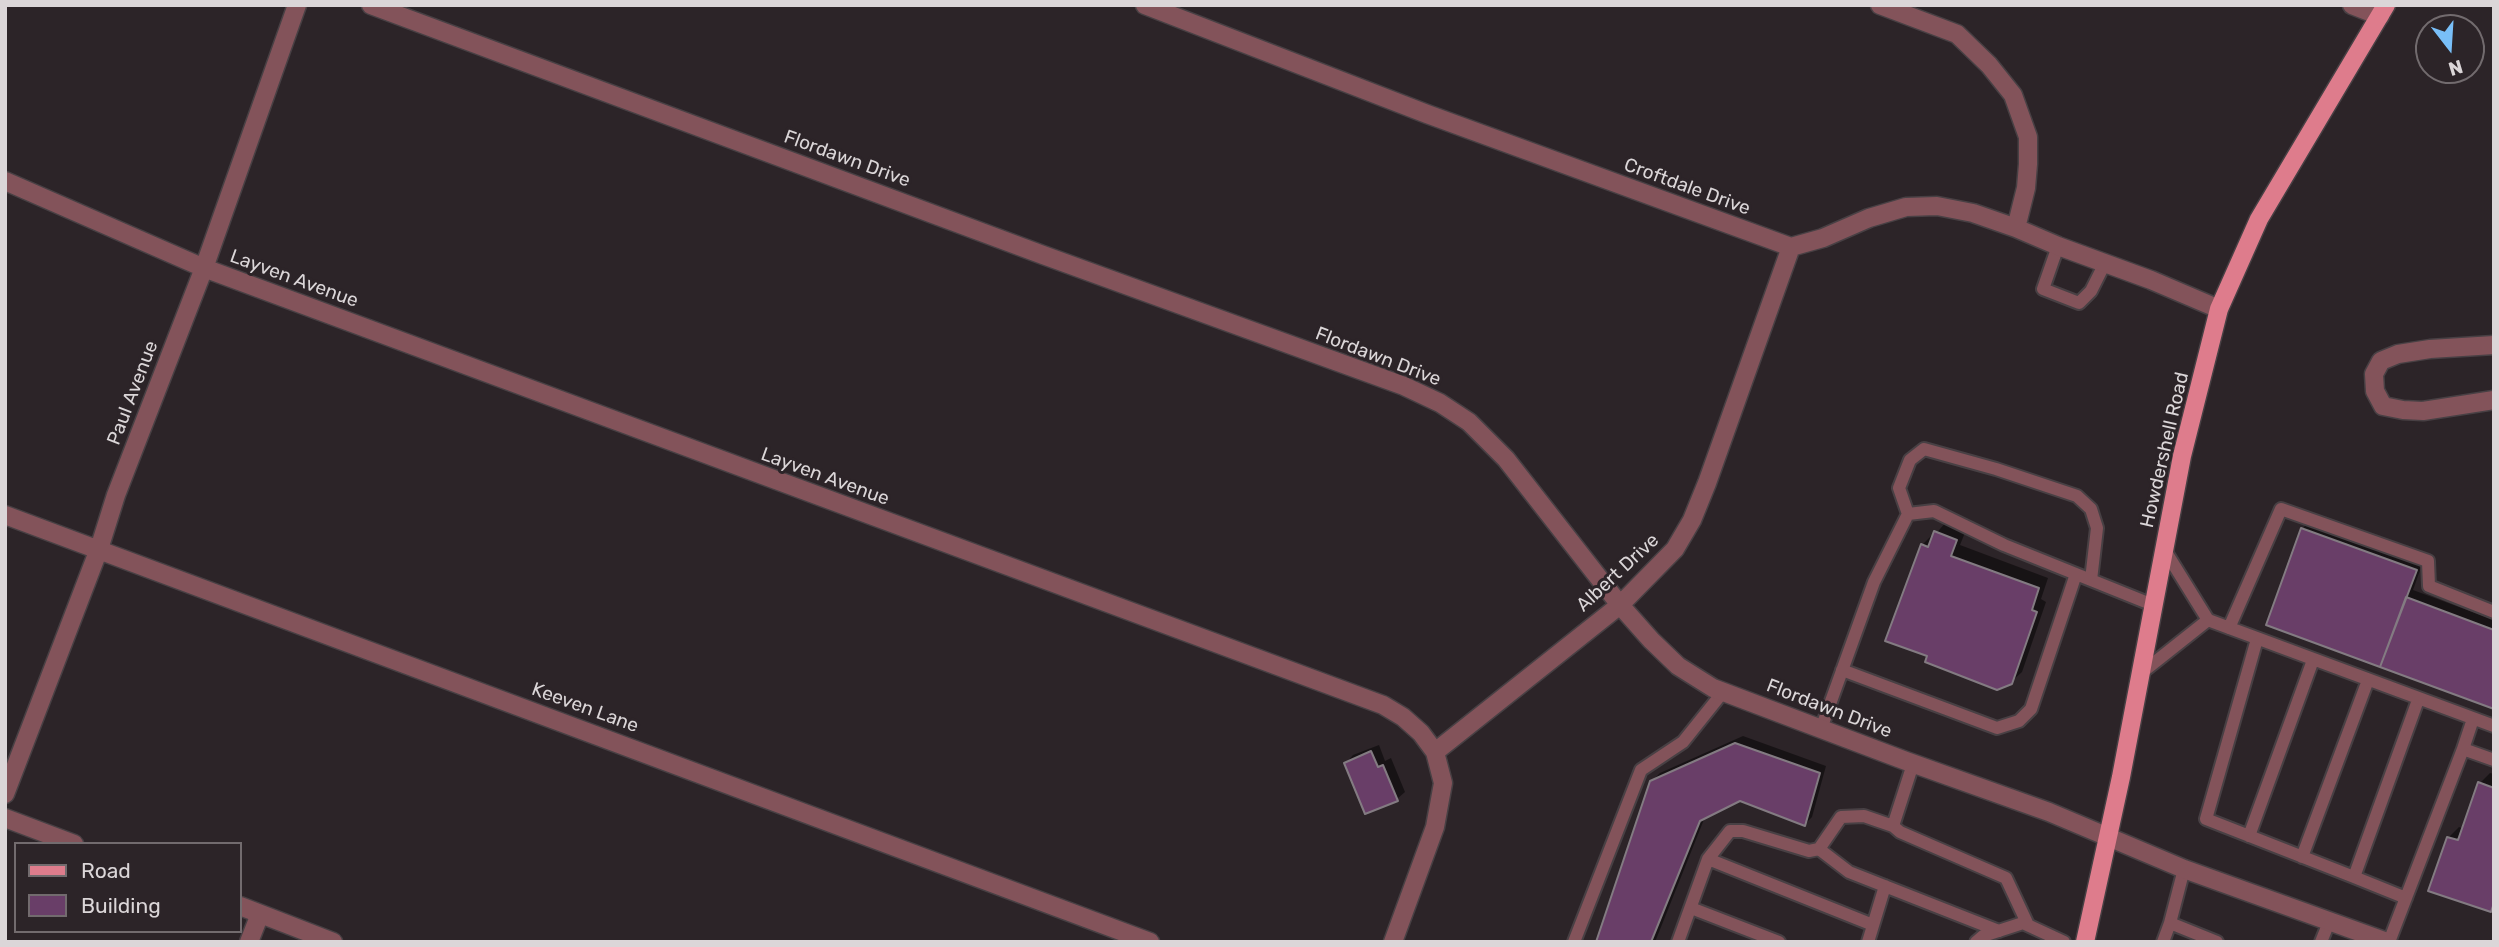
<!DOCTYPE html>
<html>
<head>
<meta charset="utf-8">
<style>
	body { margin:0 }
	#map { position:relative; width:2499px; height:947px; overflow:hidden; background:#2c2428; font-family:Rubik,sans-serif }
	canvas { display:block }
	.frame { position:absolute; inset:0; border:7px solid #dbd6d8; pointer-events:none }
	.legend { position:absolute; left:14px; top:842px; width:228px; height:91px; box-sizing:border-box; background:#2c2428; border:2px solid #726b6e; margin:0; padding:9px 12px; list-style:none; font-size:21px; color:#dbd6d8 }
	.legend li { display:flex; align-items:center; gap:14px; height:35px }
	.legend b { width:35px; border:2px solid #726b6e }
	.north { position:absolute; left:2415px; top:14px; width:70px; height:70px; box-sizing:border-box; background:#2c2428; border:2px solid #726b6e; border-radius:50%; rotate:163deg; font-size:19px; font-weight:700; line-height:28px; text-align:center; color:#dbd6d8 }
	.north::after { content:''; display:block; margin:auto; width:24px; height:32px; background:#79bff8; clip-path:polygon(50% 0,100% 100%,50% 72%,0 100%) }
</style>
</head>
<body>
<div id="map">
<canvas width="2499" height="947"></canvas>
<div class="frame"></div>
<ul class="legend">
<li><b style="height:9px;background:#de7c8c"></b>Road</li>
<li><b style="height:19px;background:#693e68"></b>Building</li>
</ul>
<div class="north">N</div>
</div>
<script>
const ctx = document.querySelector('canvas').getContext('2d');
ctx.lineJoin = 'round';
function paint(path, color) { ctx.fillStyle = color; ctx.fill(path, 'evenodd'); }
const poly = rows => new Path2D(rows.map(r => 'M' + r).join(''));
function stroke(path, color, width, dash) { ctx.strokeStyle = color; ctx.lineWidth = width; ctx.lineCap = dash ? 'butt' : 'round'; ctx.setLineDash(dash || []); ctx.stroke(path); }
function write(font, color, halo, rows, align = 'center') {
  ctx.font = font + ' Rubik,sans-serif'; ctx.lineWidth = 6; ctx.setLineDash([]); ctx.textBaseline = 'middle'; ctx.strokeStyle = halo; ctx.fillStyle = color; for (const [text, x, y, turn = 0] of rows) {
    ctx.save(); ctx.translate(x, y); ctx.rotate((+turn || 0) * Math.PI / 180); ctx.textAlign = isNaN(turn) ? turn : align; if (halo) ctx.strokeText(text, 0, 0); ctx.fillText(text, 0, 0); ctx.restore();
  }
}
const shadow = poly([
	[2310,521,2423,562,2413,590,2494,620,2494,708,2302,529],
	[1946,522,1966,530,1960,545,2048,578,2041,599,2046,602,2022,672,2011,682,1929,655,1922,545,1932,535,1934,536],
	[1743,736,1826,766,1812,817,1805,824,1740,799,1705,817,1655,942,1598,942,1652,781,1660,773],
	[1379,745,1385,761,1391,758,1405,792,1397,799,1346,763,1353,755],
	[2490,773,2494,774,2494,906,2490,910,2448,838,2459,827,2464,829,2480,783]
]);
const building = poly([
	[2301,528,2417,570,2380,667,2266,625,2301,528],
	[1934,531,1957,540,1951,556,2039,588,2032,610,2037,612,2012,684,1997,690,1925,662,1927,656,1885,641,1921,544,1928,547,1934,531],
	[2406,597,2494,630,2494,709,2380,667,2406,597],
	[1735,743,1820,773,1805,826,1740,801,1700,821,1651,942,1596,942,1650,781,1735,743],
	[1371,751,1378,767,1383,765,1398,801,1365,814,1344,763,1371,751],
	[2478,782,2494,788,2494,903,2491,912,2428,891,2447,837,2458,840,2478,782]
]);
const service = poly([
	[2058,246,2043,289,2079,303,2091,291,2105,263],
	[1908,514,1899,488,1910,460,1924,449,1996,469,2077,496,2091,509,2097,528,2091,580],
	[2208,620,2494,726],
	[2229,628,2281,509,2428,561,2429,586,2494,612],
	[2257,639,2206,819,2354,877],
	[1842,670,1997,728,2019,721,2031,709,2076,574],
	[2140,674,2208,620,2164,549],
	[1821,729,1874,582,1908,514,1934,511,2004,545,2153,605],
	[2463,749,2473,719],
	[1913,764,1893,826,1900,832,2006,878,2028,925],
	[2249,836,2313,660],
	[1819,849,1849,872,1999,931],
	[2302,857,2368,680],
	[1708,859,1873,925],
	[2406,898,2354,877,2418,700],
	[1691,908,1779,942],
	[2170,923,2184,869],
	[1574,942,1641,770,1683,742,1723,692],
	[1678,942,1708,859,1730,831,1743,831,1809,851,1819,849,1841,817,1864,816,1893,826],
	[1868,942,1885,886],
	[1976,942,1983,936,2023,923,2064,942],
	[2163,942,2170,923,2217,942],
	[2321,942,2329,922],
	[2389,942,2463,749,2494,760]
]);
const minor = poly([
	[371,5,1043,255,1404,386,1440,403,1469,422,1506,459,1620,605,1651,640,1678,666,1713,688,1906,761,2049,812,2184,869,2387,942],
	[1145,5,1427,114,1791,247,1823,238,1869,218,1906,207,1937,206,1973,213,2016,228,2058,246,2151,280,2219,309],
	[1880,5,1957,34,1989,65,2013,95,2028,137,2028,164,2026,188,2016,228],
	[2352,5,2380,16],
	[5,181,204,268,1383,705,1403,717,1421,733,1435,752,1443,783,1435,827,1393,942],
	[2494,345,2430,349,2398,354,2381,361,2374,374,2375,391,2383,406,2403,410,2423,411,2494,400],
	[5,515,1150,942],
	[1435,752,1620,605,1675,549,1692,520,1707,483,1791,247],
	[5,794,99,549,116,495,204,268,297,5],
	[5,818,74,844],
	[240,906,333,942],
	[249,942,260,914]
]);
const primary = poly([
	[2085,942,2121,777,2182,456,2219,309,2259,219,2386,5]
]);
const streetNames = [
	["Flordawn Drive",847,159,20],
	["Croftdale Drive",1687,187,20],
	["Layven Avenue",294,279,20],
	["Flordawn Drive",1378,357,21],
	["Paul Avenue",133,393,-69],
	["Howdershell Road",2165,450,-77],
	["Layven Avenue",825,477,20],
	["Albert Drive",1618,573,-43],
	["Keeven Lane",585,708,20],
	["Flordawn Drive",1829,709,21]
];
paint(shadow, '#0007');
paint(building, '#693e68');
stroke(building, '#837b82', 2);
stroke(service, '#484044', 16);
stroke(minor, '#484044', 21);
stroke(primary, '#484044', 21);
stroke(service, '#83535a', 12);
stroke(minor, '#83535a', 18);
stroke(primary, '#de7c8c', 18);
write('19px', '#dbd6d8', '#2c2428', streetNames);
</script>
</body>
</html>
